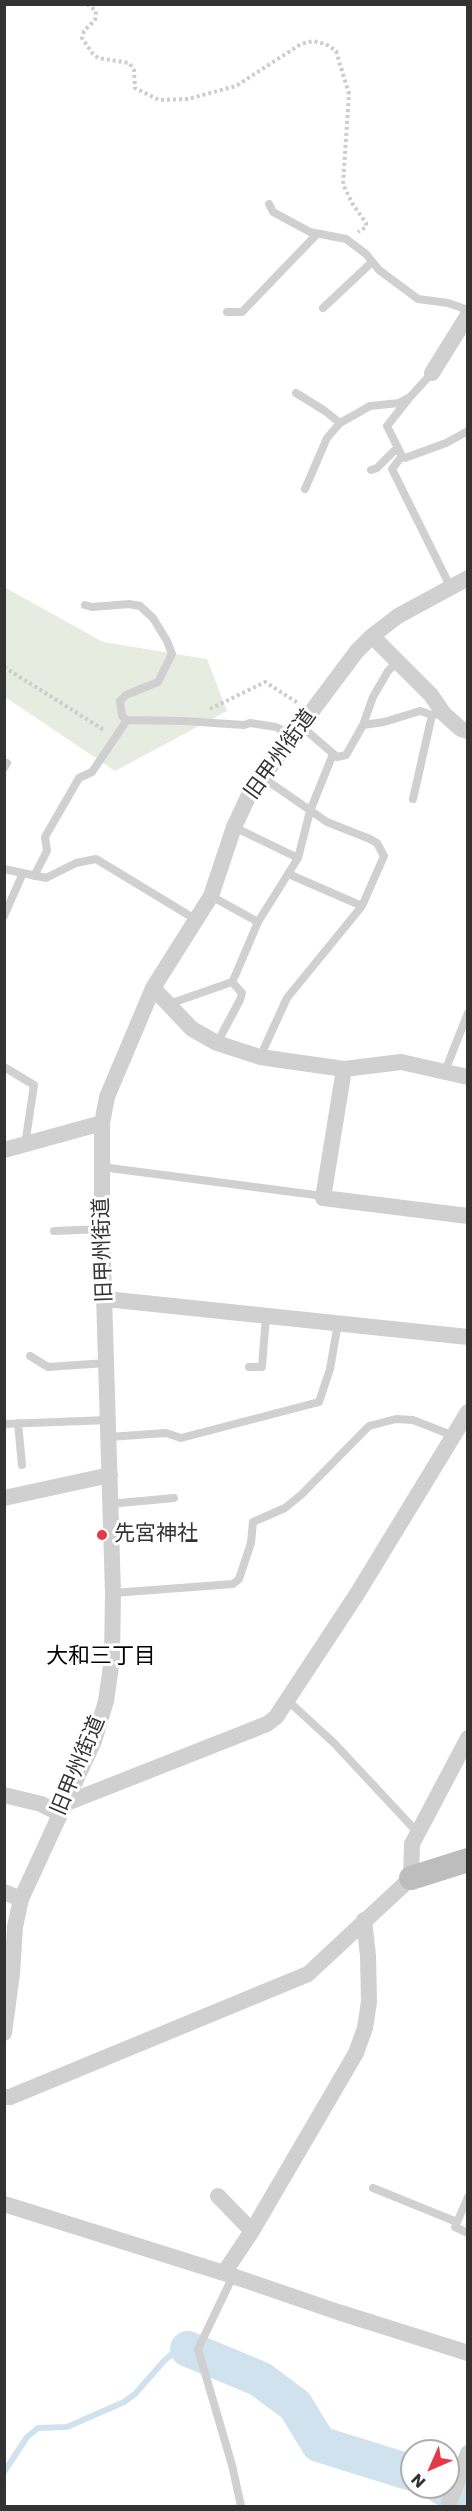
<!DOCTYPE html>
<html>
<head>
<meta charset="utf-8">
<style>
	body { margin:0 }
	#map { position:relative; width:472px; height:2511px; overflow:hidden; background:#fff; font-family:Poppins,sans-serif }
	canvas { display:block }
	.frame { position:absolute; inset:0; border:6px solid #333; pointer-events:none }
	.north { position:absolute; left:400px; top:2439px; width:60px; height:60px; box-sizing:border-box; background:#fff; border:2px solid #adadad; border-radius:50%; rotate:225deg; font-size:16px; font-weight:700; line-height:24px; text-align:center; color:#333 }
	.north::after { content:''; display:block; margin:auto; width:21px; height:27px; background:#e63946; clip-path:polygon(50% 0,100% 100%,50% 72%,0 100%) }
</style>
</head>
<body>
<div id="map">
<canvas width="472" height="2511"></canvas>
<div class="frame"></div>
<div class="north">N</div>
</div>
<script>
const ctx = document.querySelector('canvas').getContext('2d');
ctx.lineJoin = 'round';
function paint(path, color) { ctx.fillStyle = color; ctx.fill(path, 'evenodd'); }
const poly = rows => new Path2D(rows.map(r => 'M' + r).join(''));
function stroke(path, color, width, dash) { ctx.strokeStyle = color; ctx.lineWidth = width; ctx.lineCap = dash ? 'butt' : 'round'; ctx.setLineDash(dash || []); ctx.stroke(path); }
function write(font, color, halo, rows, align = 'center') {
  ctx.font = font + ' Poppins,"Noto Sans JP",sans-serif'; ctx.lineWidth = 6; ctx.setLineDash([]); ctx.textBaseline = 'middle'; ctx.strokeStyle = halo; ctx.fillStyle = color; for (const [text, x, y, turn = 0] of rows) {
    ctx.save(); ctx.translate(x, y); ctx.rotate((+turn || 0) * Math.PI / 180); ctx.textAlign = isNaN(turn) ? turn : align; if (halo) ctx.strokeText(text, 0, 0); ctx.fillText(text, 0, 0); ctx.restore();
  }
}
const green = poly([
	[4,587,103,642,207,659,227,711,115,771,5,697]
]);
const stream = poly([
	[4,2472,27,2437,38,2428,67,2427,124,2402,135,2394,164,2361,172,2354,188,2349]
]);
const river = poly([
	[188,2349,260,2379,295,2405,319,2444,412,2473],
	[442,2487,468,2500]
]);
const path = poly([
	[87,4,96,11,95,20,84,31,82,38,93,54,98,58,129,63,134,70,135,88,159,100,188,99,236,86,301,44,313,41,326,44,336,51,349,94,343,184,352,203,366,223,366,227,358,232],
	[4,667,104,730],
	[210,709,265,682,298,703]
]);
const lane = poly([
	[269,204,273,212,310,232,346,239,366,254,379,270,418,299,448,303,468,310],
	[323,308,372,262],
	[227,312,242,312,317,234],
	[296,393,325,411,340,423],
	[410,397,387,426,402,456,392,469,450,586],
	[402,456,405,458,446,443,468,431],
	[371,470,377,468,394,451,399,451],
	[305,489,327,438,340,423,370,406,399,403,410,397,432,373],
	[85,605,92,607,129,604,140,606,153,618,167,641,172,654,158,682,126,695,120,701,122,716,127,720,184,721,244,725,250,723,276,727,293,736],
	[363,725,373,697,388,671,398,661],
	[301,726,337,757,346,755,363,725,384,722,420,711,432,715,444,714],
	[4,768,7,763],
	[413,799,432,715],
	[234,827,298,858],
	[4,869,46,878,76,863,96,859,195,919],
	[289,872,293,876,362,906],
	[34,876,47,851,45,837,79,778,92,772,127,720],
	[211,896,258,922],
	[4,916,23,873],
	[169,1004,232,982],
	[217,1043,240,1000,242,993,232,982,235,976,258,922,298,858,310,811,333,754],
	[260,1057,287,998,362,906,384,856,377,843,370,839,327,822,262,777],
	[4,1067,34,1085,25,1145],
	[445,1071,468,1013],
	[102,1167,323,1196],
	[54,1231,102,1229],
	[30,1356,48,1367,107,1363],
	[249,1367,262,1367,266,1316],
	[18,1423,22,1465],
	[4,1424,109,1420],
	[109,1437,166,1433,181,1438,319,1402,330,1369,338,1323],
	[109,1504,174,1498],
	[113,1593,233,1584,239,1579,251,1543,253,1522,285,1508,302,1494,369,1426,396,1419,413,1420,454,1436],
	[287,1700,334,1743,418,1833],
	[373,2188,457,2222],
	[468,2197,455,2227,468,2233],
	[233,2276,198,2349,232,2465,241,2506]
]);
const street = poly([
	[432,373,468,315],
	[372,636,431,695,444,714,461,729,468,731],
	[153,988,192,1029,217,1043,260,1057,344,1069,401,1062,468,1077],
	[344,1069,323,1198,468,1216],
	[4,1150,102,1123],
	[106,1299,468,1337],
	[4,1498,110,1475],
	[4,1795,41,1804,59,1813],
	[64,1804,267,1724,276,1717,357,1594,468,1412],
	[4,1892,21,1899],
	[4,2033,12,1974,15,1927,21,1899,94,1741,106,1701,112,1659,113,1593,102,1229,102,1123,107,1097,153,988,211,896,234,827,249,795,357,651,372,636,398,616,468,578],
	[4,2097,10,2097,308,1974,411,1878,412,1844,468,1738],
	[218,2196,252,2231],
	[4,2204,224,2273,338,2312,468,2353],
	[224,2273,252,2231,356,2053,365,2028,369,2002,368,1956,364,1920],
	[449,2503,468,2453]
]);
const secondary = poly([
	[411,1878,468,1860]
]);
const markers = [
	[102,1535,6,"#e63946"]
];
const streetNames = [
	["旧甲州街道",281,755,-54],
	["旧甲州街道",104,1250,-92],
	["旧甲州街道",79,1766,-67]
];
const poiNames = [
	["先宮神社",114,1535]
];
const neighbourhoodNames = [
	["大和三丁目",101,1657]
];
paint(green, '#e6ecdf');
stroke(stream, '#cfe2ee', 6);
stroke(river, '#cfe2ee', 36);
stroke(path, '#cdcdcd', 4, [3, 3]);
stroke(lane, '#d0d0d0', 8);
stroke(street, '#d0d0d0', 16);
stroke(secondary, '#bdbdbd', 24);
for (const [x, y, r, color] of markers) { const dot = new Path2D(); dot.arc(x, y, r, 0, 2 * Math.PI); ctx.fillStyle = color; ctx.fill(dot); stroke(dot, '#fff', 2); }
write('21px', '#333', '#fff', streetNames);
write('21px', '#333', '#fff', poiNames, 'left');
write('22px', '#000', '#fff', neighbourhoodNames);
</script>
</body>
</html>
